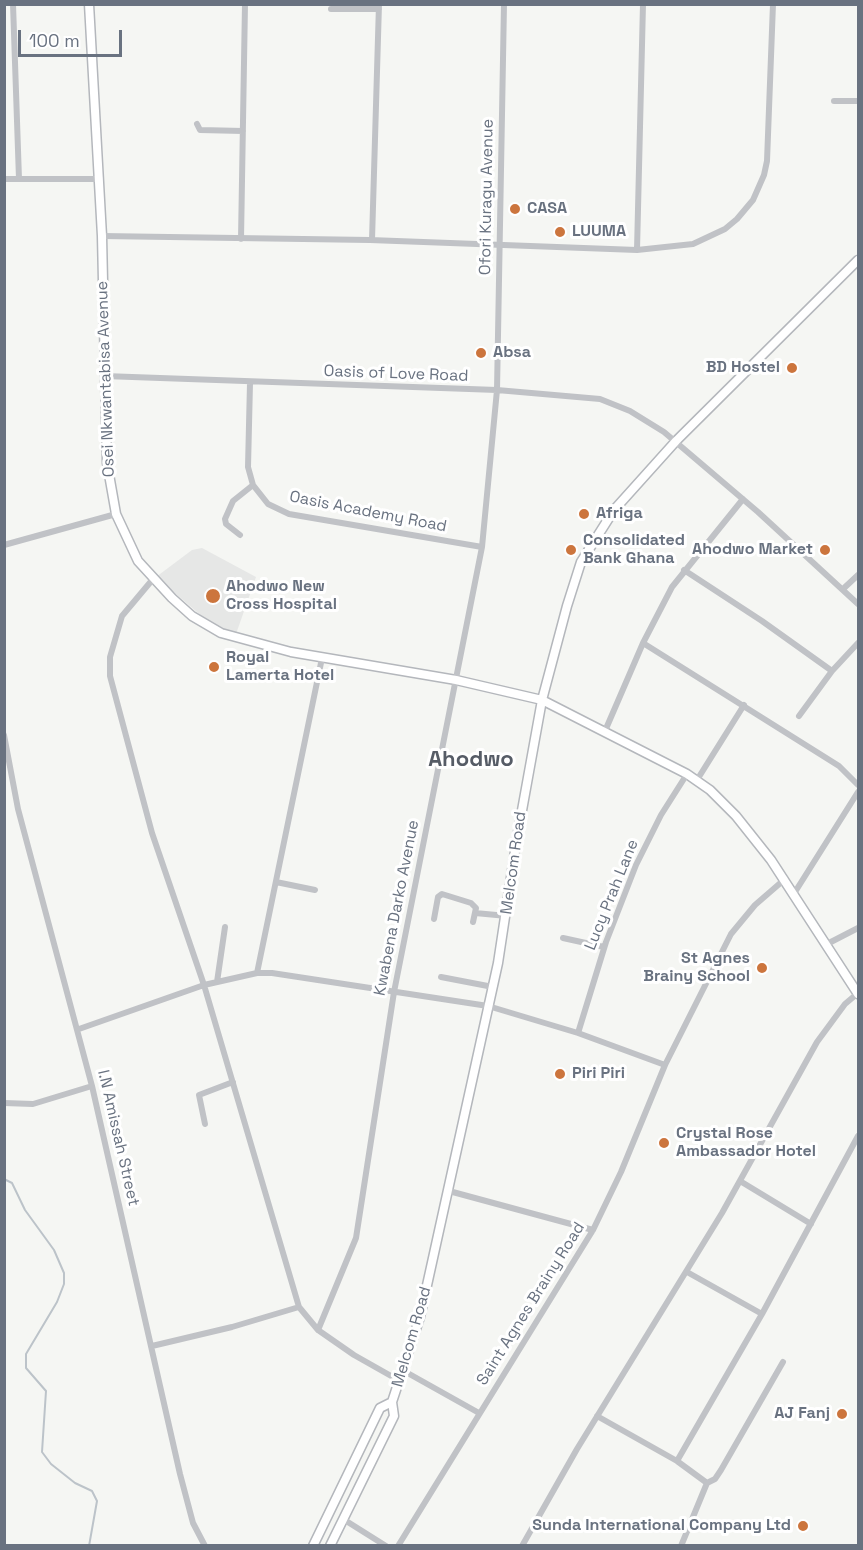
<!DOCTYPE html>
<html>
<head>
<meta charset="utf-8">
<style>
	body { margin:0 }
	#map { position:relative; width:863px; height:1550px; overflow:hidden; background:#f5f6f3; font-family:"Space Grotesk",sans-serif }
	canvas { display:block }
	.frame { position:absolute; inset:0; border:6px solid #697280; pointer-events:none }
	.scale { position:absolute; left:18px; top:30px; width:104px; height:27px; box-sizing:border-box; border:3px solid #697280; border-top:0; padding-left:8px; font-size:18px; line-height:21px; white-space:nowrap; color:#697280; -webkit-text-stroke:4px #fff; paint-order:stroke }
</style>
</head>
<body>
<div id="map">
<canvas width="863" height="1550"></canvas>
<div class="frame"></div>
<div class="scale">100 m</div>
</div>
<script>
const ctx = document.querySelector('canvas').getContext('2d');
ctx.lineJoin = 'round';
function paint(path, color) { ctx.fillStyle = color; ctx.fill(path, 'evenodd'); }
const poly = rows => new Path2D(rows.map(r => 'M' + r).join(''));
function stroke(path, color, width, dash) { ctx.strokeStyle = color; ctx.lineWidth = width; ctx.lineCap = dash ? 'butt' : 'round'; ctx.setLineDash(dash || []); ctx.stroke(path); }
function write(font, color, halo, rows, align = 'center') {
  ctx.font = font + ' "Space Grotesk",sans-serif'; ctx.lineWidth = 6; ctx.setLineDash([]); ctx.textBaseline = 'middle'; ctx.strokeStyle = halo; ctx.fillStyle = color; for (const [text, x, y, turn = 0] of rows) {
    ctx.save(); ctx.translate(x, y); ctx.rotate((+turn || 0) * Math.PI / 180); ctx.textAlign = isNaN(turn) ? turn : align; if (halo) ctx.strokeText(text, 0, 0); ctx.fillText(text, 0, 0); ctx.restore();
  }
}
const built = poly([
	[202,548,256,577,236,634,221,629,204,618,156,577,192,550]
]);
const stream = poly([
	[4,1179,12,1183,25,1210,54,1250,64,1273,64,1284,57,1302,26,1354,26,1368,46,1391,42,1452,51,1464,75,1483,92,1491,97,1501,89,1546]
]);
const street = poly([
	[13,4,19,179],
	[331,9,379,9],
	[834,101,858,101],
	[197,124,200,130,243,131],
	[4,179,100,179],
	[102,236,370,240,637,250,693,244,725,229,737,219,753,200,764,175,767,161,773,4],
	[241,239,245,4],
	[372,240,379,4],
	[637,250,643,4],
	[104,376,497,390,600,399,630,411,664,432,758,512,858,604],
	[250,383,248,467,253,485,268,504,289,514,482,547],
	[240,535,226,524,225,519,233,501,253,485],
	[4,545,116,514],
	[684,570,762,621,832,671,858,643],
	[153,579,122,616,110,657,110,676,152,833,204,985,299,1307,318,1330],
	[843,589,858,575],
	[643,643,839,766,858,785],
	[799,716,832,671],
	[605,731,643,643,672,587,743,499],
	[4,735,18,809,92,1086,180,1474,193,1523,205,1546],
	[697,780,744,705],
	[276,882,315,890],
	[795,892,858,792],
	[475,913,507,916],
	[434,919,438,897,442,894,471,903,476,908,473,922],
	[563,938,604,947],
	[827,944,858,928],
	[257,973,322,658],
	[441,977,493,987],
	[217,982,225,927],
	[79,1029,204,985,257,973,272,973,488,1006,578,1033,665,1065,731,934,755,905,785,879],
	[578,1033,606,942,636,865,661,815,687,774],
	[4,1103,33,1104,92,1086],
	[205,1124,199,1095,233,1082],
	[740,1181,811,1224],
	[449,1191,593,1230],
	[762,1314,858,1136],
	[152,1346,232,1327,299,1307],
	[404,1371,479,1413],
	[400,1381,354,1355,318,1330,356,1238,394,992,482,547,497,390,504,4],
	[597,1416,677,1461,707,1483],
	[677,1461,762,1314,687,1272],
	[343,1519,386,1546],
	[398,1546,593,1230,621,1172,665,1065],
	[522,1546,577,1449,722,1213,817,1042,845,1004,858,993],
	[681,1546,707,1483,715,1479,721,1470,783,1362]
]);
const secondary = poly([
	[89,4,102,236,107,463,116,514,138,561,172,598,192,616,221,633,291,652,456,680,542,700,687,774,710,790,736,816,771,860,858,994],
	[313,1546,380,1408,392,1402,420,1317,498,963,517,838,542,700,567,606,581,562,614,510,676,441,858,260],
	[330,1546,394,1416,392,1402]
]);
const markers = [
	[515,209,6,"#cc753d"],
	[560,232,6,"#cc753d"],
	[481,353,6,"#cc753d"],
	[792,368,6,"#cc753d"],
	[584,514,6,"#cc753d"],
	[571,550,6,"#cc753d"],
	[825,550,6,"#cc753d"],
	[213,596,8,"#cc753d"],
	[214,667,6,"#cc753d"],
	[762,968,6,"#cc753d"],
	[560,1074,6,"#cc753d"],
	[664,1143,6,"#cc753d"],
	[842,1414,6,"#cc753d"],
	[803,1526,6,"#cc753d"]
];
const streetNames = [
	["Ofori Kuragu Avenue",487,197,-89],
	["Oasis of Love Road",396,374,2],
	["Osei Nkwantabisa Avenue",106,379,-92],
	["Oasis Academy Road",368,512,11],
	["Melcom Road",514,863,-82],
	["Lucy Prah Lane",612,895,-68],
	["Kwabena Darko Avenue",397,908,-79],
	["I.N Amissah Street",118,1138,77],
	["Saint Agnes Brainy Road",531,1304,-58],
	["Melcom Road",412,1337,-74]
];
const poiNames = [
	["CASA",527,209],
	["LUUMA",572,232],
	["Absa",493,353],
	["BD Hostel",780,368,"right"],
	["Afriga",596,514],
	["Consolidated",583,541],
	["Bank Ghana",583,559],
	["Ahodwo Market",813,550,"right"],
	["Ahodwo New",226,587],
	["Cross Hospital",226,605],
	["Royal",226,658],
	["Lamerta Hotel",226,676],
	["St Agnes",750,959,"right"],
	["Brainy School",750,977,"right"],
	["Piri Piri",572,1074],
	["Crystal Rose",676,1134],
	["Ambassador Hotel",676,1152],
	["AJ Fanj",830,1414,"right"],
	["Sunda International Company Ltd",791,1526,"right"]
];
const districtNames = [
	["Ahodwo",471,760]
];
paint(built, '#e6e7e6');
stroke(stream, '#bcc3c9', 2);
stroke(secondary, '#b4b7bc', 11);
stroke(street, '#c0c2c6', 6);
stroke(secondary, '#fff', 8);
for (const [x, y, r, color] of markers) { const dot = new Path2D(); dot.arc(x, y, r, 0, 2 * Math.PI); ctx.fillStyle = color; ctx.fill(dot); stroke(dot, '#fff', 2); }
write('16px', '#697280', '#fff', streetNames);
write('bold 16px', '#697280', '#fff', poiNames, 'left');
write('bold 22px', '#565c66', '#fff', districtNames);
</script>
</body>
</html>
